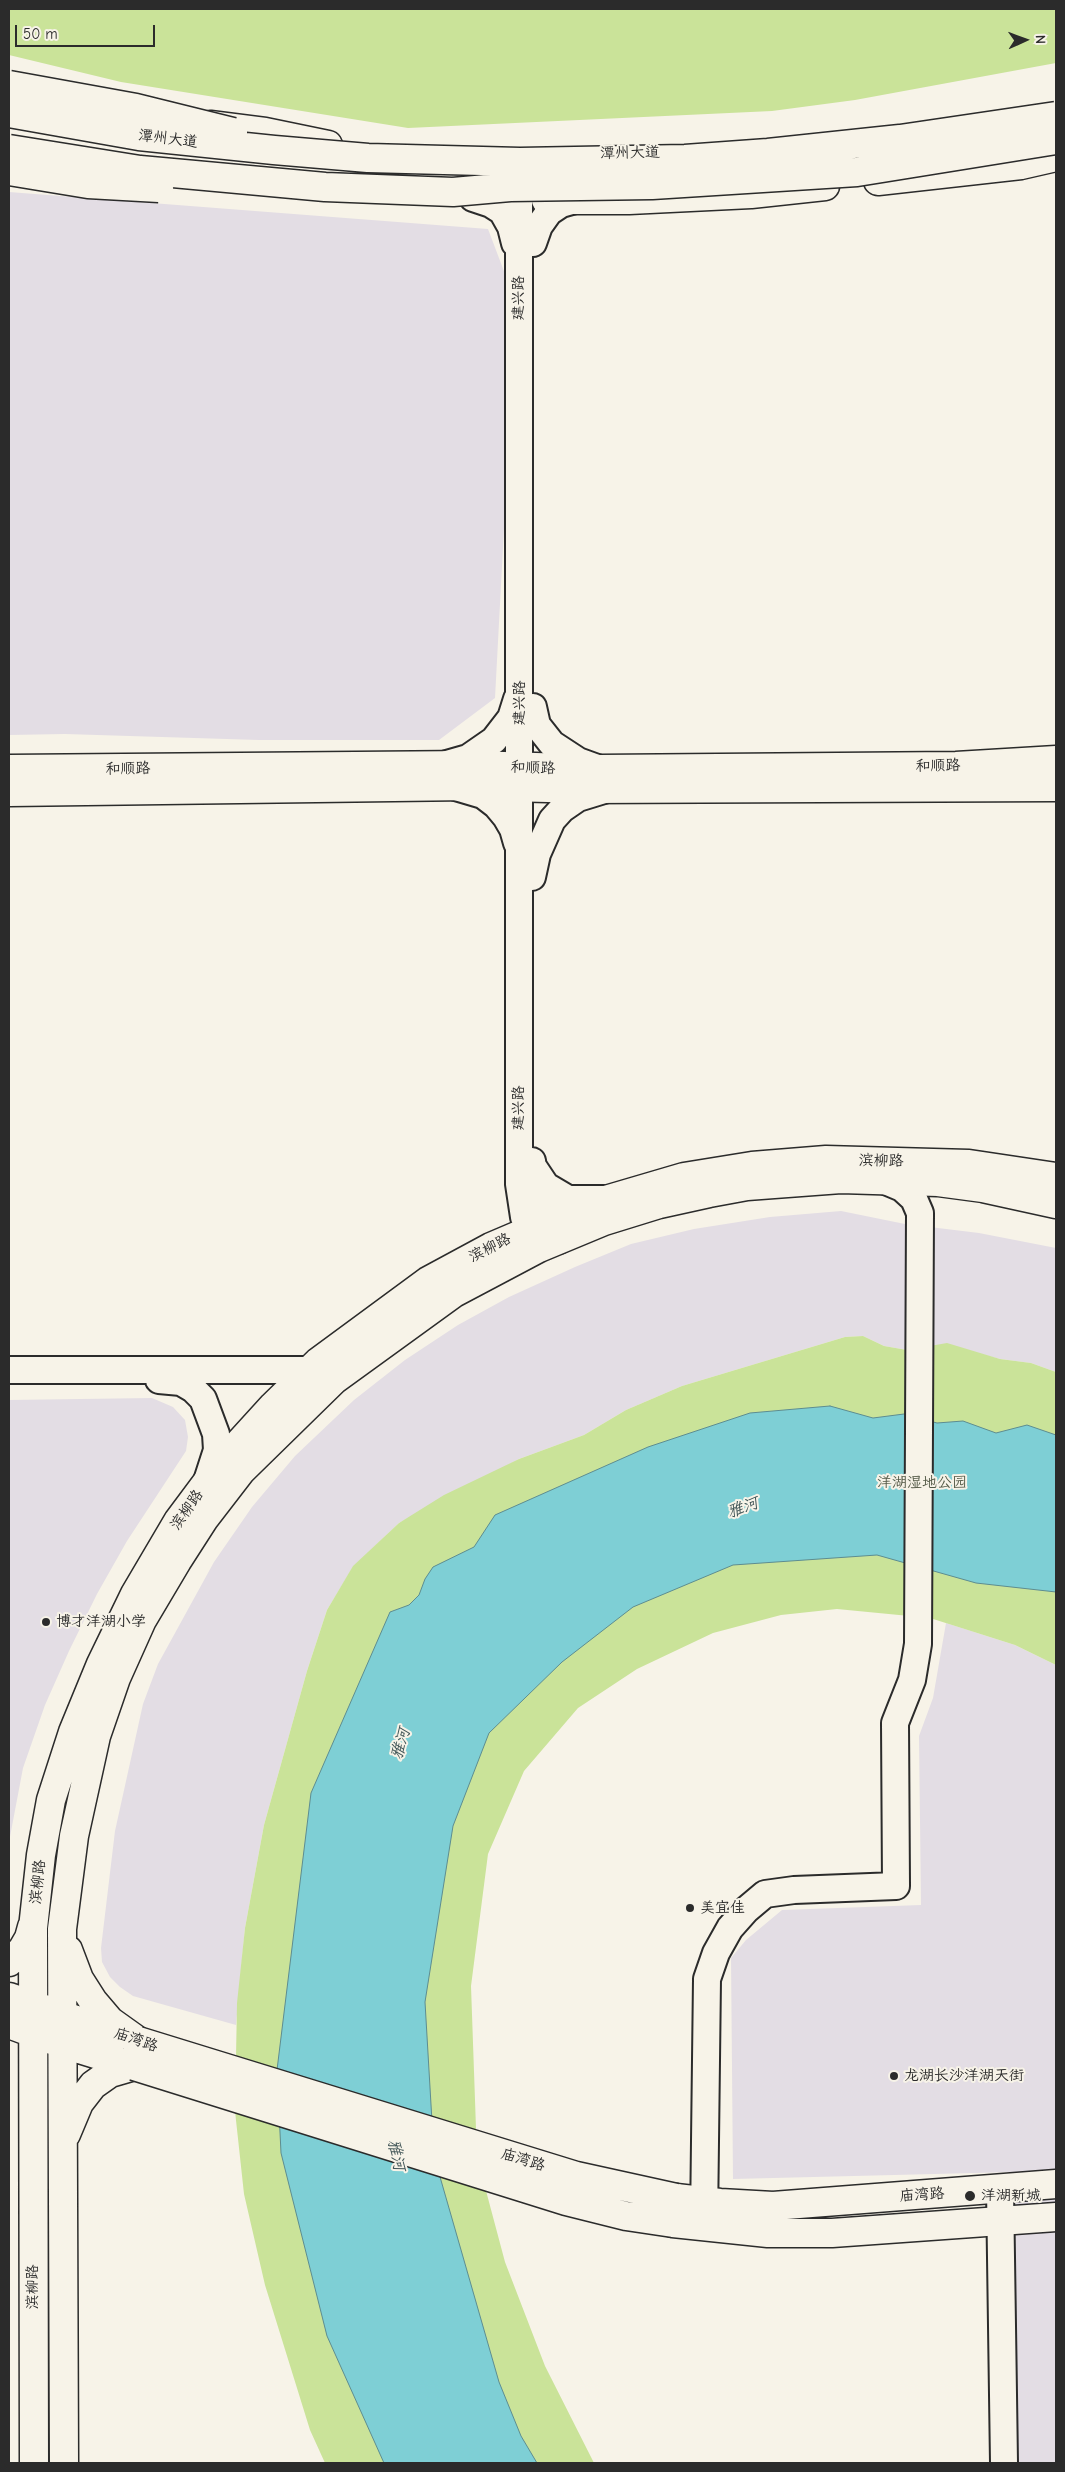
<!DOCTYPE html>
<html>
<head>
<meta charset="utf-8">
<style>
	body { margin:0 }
	#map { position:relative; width:1065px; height:2472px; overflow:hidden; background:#f7f3e8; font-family:"Comic Neue",sans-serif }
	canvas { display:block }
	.frame { position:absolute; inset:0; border:10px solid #2b2b2b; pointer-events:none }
	.north { position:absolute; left:1000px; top:15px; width:50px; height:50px; -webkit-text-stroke:4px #f7f3e8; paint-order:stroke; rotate:88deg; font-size:14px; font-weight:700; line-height:20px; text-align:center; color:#2b2b2b }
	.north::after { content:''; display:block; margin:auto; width:18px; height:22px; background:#2b2b2b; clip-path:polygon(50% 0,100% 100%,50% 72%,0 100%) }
	.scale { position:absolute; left:15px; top:25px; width:140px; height:22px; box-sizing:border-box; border:2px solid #2b2b2b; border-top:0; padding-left:6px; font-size:15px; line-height:18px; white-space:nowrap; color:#2b2b2b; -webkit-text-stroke:4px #f7f3e8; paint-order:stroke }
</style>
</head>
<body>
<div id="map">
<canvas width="1065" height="2472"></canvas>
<div class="frame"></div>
<div class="north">N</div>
<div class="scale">50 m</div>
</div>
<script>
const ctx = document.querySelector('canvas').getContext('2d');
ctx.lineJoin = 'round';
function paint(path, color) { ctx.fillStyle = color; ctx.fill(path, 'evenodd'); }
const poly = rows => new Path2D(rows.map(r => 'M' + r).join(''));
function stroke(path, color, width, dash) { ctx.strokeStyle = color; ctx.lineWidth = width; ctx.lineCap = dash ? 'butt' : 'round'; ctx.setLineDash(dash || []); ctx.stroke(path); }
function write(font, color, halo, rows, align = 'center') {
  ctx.font = font + ' "Comic Neue","LXGW WenKai TC",sans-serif'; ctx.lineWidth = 4; ctx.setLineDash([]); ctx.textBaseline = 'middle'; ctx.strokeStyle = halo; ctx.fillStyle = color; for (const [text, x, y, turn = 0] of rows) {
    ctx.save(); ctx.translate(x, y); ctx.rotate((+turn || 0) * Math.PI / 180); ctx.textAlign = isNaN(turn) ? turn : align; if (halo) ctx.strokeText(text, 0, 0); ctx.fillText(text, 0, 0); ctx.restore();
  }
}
const built = poly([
	[9,192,488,229,516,303,495,698,439,740,259,740,65,734,9,735],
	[841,1211,905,1224,979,1233,1056,1248,1056,1372,1031,1363,1000,1359,981,1354,907,1350,884,1346,863,1336,845,1337,682,1386,626,1410,584,1435,519,1459,399,1523,353,1567,327,1610,307,1671,264,1825,245,1928,236,2025,133,1996,120,1987,110,1977,102,1962,101,1948,115,1831,143,1704,158,1664,214,1562,252,1507,295,1456,354,1400,405,1360,458,1325,509,1297,575,1267,631,1244,694,1229,770,1217],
	[152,1398,173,1407,185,1420,188,1437,186,1451,127,1541,97,1594,69,1651,45,1705,23,1768,9,1842,9,1400],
	[946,1623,1015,1645,1056,1665,1056,2463,1017,2463,1015,2172,733,2179,731,1958,746,1940,782,1910,921,1905,919,1736,933,1698]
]);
const green = poly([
	[9,9,1056,9,1056,63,855,100,772,111,408,128,121,82,9,55],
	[863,1336,884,1346,907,1350,947,1343,1000,1359,1031,1363,1056,1372,1056,1665,1015,1645,930,1618,837,1609,781,1615,713,1633,637,1669,578,1708,524,1771,488,1854,471,1986,477,2157,505,2262,545,2366,594,2463,325,2463,310,2430,265,2285,244,2194,235,2111,237,2003,245,1928,264,1825,307,1671,327,1610,353,1566,399,1523,444,1495,519,1459,584,1435,626,1410,682,1386,845,1337]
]);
const water = poly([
	[830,1406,873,1418,904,1414,937,1423,963,1421,996,1433,1027,1425,1056,1435,1056,1592,976,1583,877,1555,733,1565,633,1607,562,1662,489,1733,453,1826,425,2002,434,2156,499,2382,521,2436,537,2463,384,2463,327,2336,281,2153,277,2070,311,1793,390,1612,409,1605,419,1595,425,1579,433,1567,474,1547,495,1515,648,1447,750,1413,830,1406]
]);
const tertiary = poly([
	[519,166,519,1184,524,1217,539,1248],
	[473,198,491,204,502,211,511,227,515,243],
	[533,243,539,226,549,212,561,204,575,200],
	[533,707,537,725,552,744,578,761,600,769],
	[447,764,468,758,494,740,511,718,517,699],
	[456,787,483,795,496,805,506,817,513,829,517,843],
	[532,877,537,854,552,820,562,809,578,798,604,790],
	[532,1161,536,1187,559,1240],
	[534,1168,546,1186,568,1199,604,1199],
	[9,1370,310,1370],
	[159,1380,181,1382,193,1389,203,1399,216,1434,217,1450,207,1481],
	[1000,2189,1004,2463],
	[704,2222,707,1979,716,1953,730,1928,746,1910,765,1894,794,1890,896,1886,895,1723,912,1680,918,1644,920,1213,914,1199,902,1188,883,1180]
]);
const secondary = poly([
	[9,769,471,765,600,769,956,766,1056,760],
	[9,792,470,786,586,789,1056,787],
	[68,1950,79,1979,93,2001,110,2021,138,2041],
	[9,1962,22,1950,29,1938,32,1927],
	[9,1997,120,2035],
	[9,2024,63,2044,134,2066],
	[66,2134,79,2103,93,2085,110,2073,134,2066],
	[676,2198,720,2203,773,2206,1056,2184],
	[673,2223,768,2233,832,2233,1056,2217],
	[34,2463,33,1928,41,1855,51,1800,73,1732,101,1664,135,1594,178,1521,222,1462,273,1406,318,1362,428,1281,491,1247,592,1204,684,1177,752,1166,826,1160,969,1164,1056,1177],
	[64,2463,62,1929,74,1836,96,1736,116,1678,142,1620,177,1561,204,1519,241,1471,334,1380,454,1293,539,1248,604,1221,659,1204,709,1193,747,1186,841,1179,938,1182,983,1188,1056,1204]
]);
const primary = poly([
	[210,125,265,132,328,145],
	[878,181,1021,165,1056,157],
	[546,200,629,200,751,194,825,186]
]);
const secondaryBridge = poly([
	[138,2041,576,2176,676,2198],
	[134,2066,566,2201,626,2216,673,2223]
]);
const trunkBridge = poly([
	[9,85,136,108,233,132],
	[9,113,139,136,274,150,368,158,520,162,685,159,768,153,900,139,1056,116],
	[9,149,140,170,325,187,453,192,510,187,652,185,857,172,1056,140],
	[9,171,88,184,159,188]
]);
const markers = [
	[46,1622,5,"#2b2b2b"],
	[690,1908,5,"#2b2b2b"],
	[894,2076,5,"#2b2b2b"],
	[970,2196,6,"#2b2b2b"]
];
const streetNames = [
	["潭州大道",168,139,7],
	["潭州大道",630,153,-1],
	["建兴路",519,298,-90],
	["建兴路",520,703,-90],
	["和顺路",938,766,-1],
	["和顺路",533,768,2],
	["和顺路",128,769,-1],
	["建兴路",519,1108,-90],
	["滨柳路",881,1161,1],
	["滨柳路",490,1248,-27],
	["滨柳路",187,1510,-55],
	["滨柳路",38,1882,-84],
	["庙湾路",136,2040,19],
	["庙湾路",523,2160,17],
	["庙湾路",922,2195,-4],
	["滨柳路",33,2287,-90]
];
const parkNames = [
	["洋湖湿地公园",922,1483]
];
const poiNames = [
	["博才洋湖小学",56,1622],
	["美宜佳",700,1908],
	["龙湖长沙洋湖天街",904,2076],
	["洋湖新城",981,2196]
];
const waterNames = [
	["雅河",743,1508,-20],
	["雅河",401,1744,-74],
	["雅河",396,2155,77]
];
paint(built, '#e3dde4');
paint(green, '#cae399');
paint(water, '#7ecfd5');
stroke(water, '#5d8d91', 1);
stroke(tertiary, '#2b2b2b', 30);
stroke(secondary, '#2b2b2b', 31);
stroke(primary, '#2b2b2b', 31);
stroke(tertiary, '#f7f3e8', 26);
stroke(secondary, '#f7f3e8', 28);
stroke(primary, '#f7f3e8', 28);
stroke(secondaryBridge, '#2b2b2b', 31, []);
stroke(trunkBridge, '#2b2b2b', 31, []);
stroke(secondaryBridge, '#f7f3e8', 28);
stroke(trunkBridge, '#f7f3e8', 28);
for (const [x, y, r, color] of markers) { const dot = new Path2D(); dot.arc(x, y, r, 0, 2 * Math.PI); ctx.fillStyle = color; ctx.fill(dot); stroke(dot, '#f7f3e8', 2); }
write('15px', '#2b2b2b', '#f7f3e8', streetNames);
write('15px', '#535946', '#f7f3e8', parkNames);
write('15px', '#2b2b2b', '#f7f3e8', poiNames, 'left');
write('italic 16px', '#405456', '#f7f3e8', waterNames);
</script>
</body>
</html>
